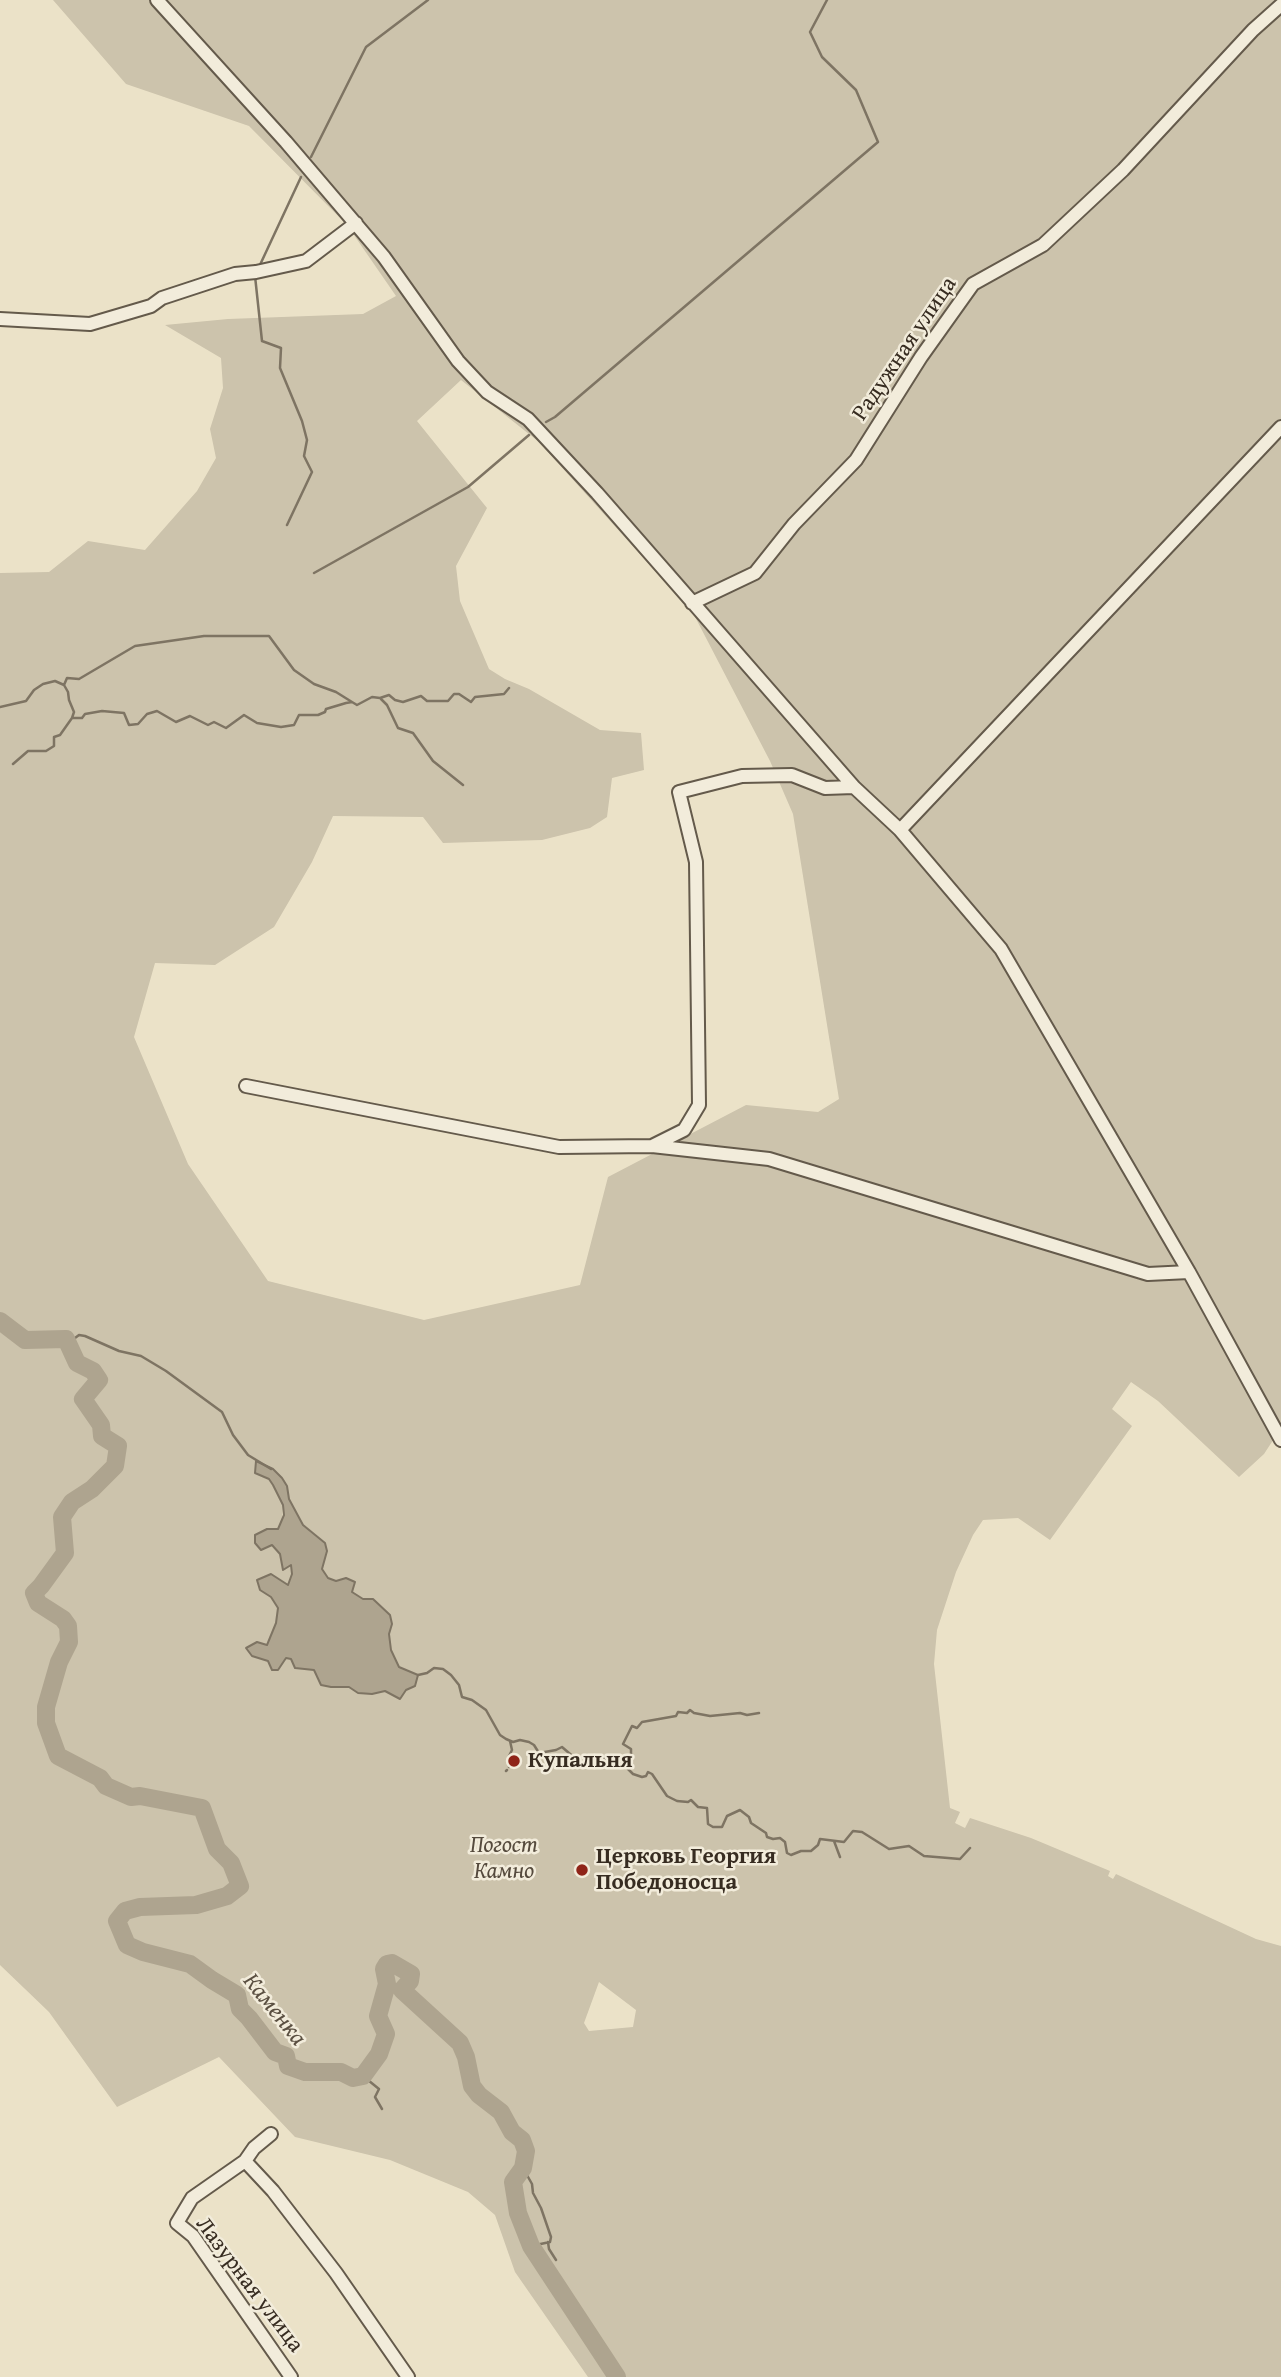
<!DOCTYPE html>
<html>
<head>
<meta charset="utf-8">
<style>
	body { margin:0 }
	canvas { display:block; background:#ebe2c8 }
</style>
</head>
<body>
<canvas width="1281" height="2377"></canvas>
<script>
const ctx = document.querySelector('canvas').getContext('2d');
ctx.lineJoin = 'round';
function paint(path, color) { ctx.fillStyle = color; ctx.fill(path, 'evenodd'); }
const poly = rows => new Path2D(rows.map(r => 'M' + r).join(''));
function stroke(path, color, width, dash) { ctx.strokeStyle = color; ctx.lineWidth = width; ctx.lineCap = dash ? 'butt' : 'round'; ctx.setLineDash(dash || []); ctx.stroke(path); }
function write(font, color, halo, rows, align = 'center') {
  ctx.font = font + ' "Gentium Book Plus",serif'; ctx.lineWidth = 5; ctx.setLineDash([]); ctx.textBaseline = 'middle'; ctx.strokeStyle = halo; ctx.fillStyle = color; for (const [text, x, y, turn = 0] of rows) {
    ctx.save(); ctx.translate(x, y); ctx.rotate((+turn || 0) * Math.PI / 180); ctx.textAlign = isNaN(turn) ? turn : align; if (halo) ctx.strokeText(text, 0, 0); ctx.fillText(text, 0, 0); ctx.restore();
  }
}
const green = poly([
	[53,0,1281,0,1281,1428,1264,1454,1239,1477,1158,1401,1131,1382,1112,1409,1132,1426,1050,1540,1018,1518,983,1520,973,1535,956,1572,937,1630,934,1664,950,1808,960,1812,955,1823,965,1828,970,1818,1031,1838,1110,1871,1108,1876,1113,1879,1116,1874,1256,1939,1281,1946,1281,2377,588,2377,515,2272,495,2215,468,2192,390,2160,295,2137,219,2057,117,2107,49,2012,0,1965,0,573,49,572,88,541,145,550,197,491,216,458,210,429,223,388,221,358,165,325,228,319,363,314,396,296,347,225,249,126,126,84],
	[461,380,539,442,693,613,770,761,793,814,839,1099,818,1112,746,1105,608,1177,580,1285,424,1320,268,1281,188,1164,134,1037,155,963,215,965,274,927,312,862,333,816,423,817,443,843,542,840,590,828,607,817,612,778,644,770,641,733,600,730,529,689,505,679,489,669,460,601,456,566,487,508,417,421],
	[257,1461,273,1469,287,1486,289,1499,303,1525,315,1534,322,1569,328,1578,336,1581,355,1583,352,1592,364,1599,392,1624,388,1633,391,1651,399,1667,408,1670,393,1694,385,1691,372,1694,358,1693,349,1687,331,1687,319,1678,314,1670,292,1659,286,1658,278,1670,268,1661,252,1656,257,1642,267,1645,276,1623,278,1608,271,1597,260,1590,280,1581,288,1585,292,1574,291,1565,283,1569,280,1554,271,1545,282,1521,283,1505,269,1479,255,1473],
	[599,1982,636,2010,633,2027,589,2031,584,2023]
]);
const water = poly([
	[256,1461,273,1469,282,1478,287,1486,289,1499,303,1525,325,1543,327,1551,322,1569,328,1578,336,1581,346,1578,355,1582,352,1592,363,1599,373,1599,390,1615,392,1624,389,1634,391,1650,399,1667,418,1675,415,1686,406,1690,400,1699,385,1691,372,1694,358,1693,349,1687,331,1687,321,1685,314,1670,295,1668,291,1659,286,1658,278,1670,272,1670,268,1661,252,1656,246,1648,257,1642,267,1645,276,1623,278,1608,271,1597,260,1590,257,1580,271,1574,288,1585,292,1574,291,1565,283,1570,280,1554,272,1545,261,1550,255,1543,255,1535,267,1529,278,1529,284,1515,283,1505,273,1485,269,1479,255,1473,256,1461]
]);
const stream = poly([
	[311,157,366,47,428,0],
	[259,267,301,177],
	[255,276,262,341,281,348,280,368,302,421,307,440,304,456,312,472,287,525],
	[546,422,555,417,878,142,856,90,822,57,810,32,827,0],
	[314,573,468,487,529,435],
	[64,685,67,678,79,679,135,646,204,636,269,636,294,670,314,684,336,692,352,702],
	[381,699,387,705,398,728,413,733,433,761,463,785],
	[0,707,26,701,34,690,43,684,55,681,64,685,68,692,69,700,74,712,72,718],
	[13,764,28,751,46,751,54,746,54,737,60,735,72,718,82,718,85,714,102,711,124,713,129,725,138,724,147,714,157,711,176,722,190,716,208,725,214,722,226,728,244,715,257,723,281,727,294,725,299,715,318,715,325,712,326,709,346,703,352,702,357,705,372,697,380,698,389,695,395,700,403,702,421,696,427,701,448,701,454,694,459,694,471,702,475,697,504,694,509,688],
	[66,1339,75,1338,79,1335,85,1336,119,1351,141,1356,166,1371,222,1412,233,1435,248,1455,271,1469],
	[418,1675,427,1673,434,1668,443,1669,451,1675,459,1685,462,1697,472,1700,486,1710,500,1735,506,1739,513,1742,520,1740,529,1742,534,1745,539,1753,556,1750,562,1747,576,1759,587,1755,610,1760,620,1767,624,1765,633,1774,642,1777,646,1776,648,1772,652,1774,667,1796,677,1801,688,1802,691,1800,698,1807,707,1808,708,1824,713,1827,722,1827,727,1816,740,1810,749,1817,751,1823,766,1833,767,1837,773,1839,780,1838,785,1842,787,1853,791,1855,801,1851,811,1851,818,1845,820,1839,844,1842,853,1831,862,1832,889,1849,909,1846,924,1856,960,1859,970,1848],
	[618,1764,631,1758,631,1749,623,1744,632,1726,637,1728,642,1722,676,1716,678,1712,687,1713,690,1710,694,1713,710,1716,740,1713,747,1715,759,1713],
	[509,1767,513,1761,509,1756,512,1750,510,1741],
	[506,1771,507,1770],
	[834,1841,840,1857],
	[363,2076,379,2089,375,2097,382,2109],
	[523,2168,532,2184,533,2193,541,2208,551,2237,550,2242,531,2246],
	[548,2242,549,2249,556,2260]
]);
const river = poly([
	[0,1321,25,1340,66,1339,77,1363,93,1371,99,1380,83,1399,101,1425,102,1436,118,1446,115,1466,92,1489,72,1502,62,1517,65,1553,41,1586,34,1593,38,1603,63,1619,68,1626,69,1642,59,1662,46,1707,46,1723,58,1756,100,1778,106,1786,131,1797,140,1796,202,1808,217,1849,231,1863,240,1886,227,1896,196,1905,140,1907,125,1911,117,1921,127,1945,143,1952,190,1964,212,1980,237,1995,240,2009,249,2018,275,2052,286,2056,288,2066,305,2072,341,2072,353,2078,363,2076,379,2054,386,2034,378,2016,387,1984,384,1969,387,1964,392,1963,411,1974,410,1981,402,1990,460,2043,466,2057,472,2086,479,2095,501,2112,512,2132,522,2140,526,2151,523,2168,513,2182,518,2213,531,2246,617,2377]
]);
const minor = poly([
	[157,0,286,142,384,257,458,361,487,392,528,419,597,493,854,787,900,830,1001,949,1189,1272,1281,1440],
	[0,319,90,324,151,306,162,298,235,274,256,272,306,261,356,223],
	[692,603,755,573,794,524,856,460,921,357,973,284,1043,245,1123,170,1253,30,1281,5],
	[900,830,1281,427],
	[246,1086,559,1147,652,1146,769,1159,1148,1274,1189,1272],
	[652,1146,684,1130,699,1105,696,862,679,792,742,776,792,775,825,788,854,787],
	[271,2134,254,2148,245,2161,192,2198,177,2223,193,2236,291,2377],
	[245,2161,273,2191,336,2273,408,2377]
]);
const markers = [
	[514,1761,7,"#8f2418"],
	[582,1870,7,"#8f2418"]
];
const streetNames = [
	["Радужная улица",905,349,-56],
	["Лазурная улица",249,2285,53]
];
const poiNames = [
	["Купальня",528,1761],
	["Церковь Георгия",596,1857],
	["Победоносца",596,1883]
];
const parkNames = [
	["Погост",504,1846],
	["Камно",504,1872]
];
const waterNames = [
	["Каменка",274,2010,51]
];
paint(green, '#ccc3ac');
paint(water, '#aea48f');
stroke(water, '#7e7463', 2);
stroke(stream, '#7e7463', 2.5);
stroke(river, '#aea48f', 18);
stroke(minor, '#645a4b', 16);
stroke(minor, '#f2ecdb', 12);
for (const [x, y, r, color] of markers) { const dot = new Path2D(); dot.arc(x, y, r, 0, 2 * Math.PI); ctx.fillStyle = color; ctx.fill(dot); stroke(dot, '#f2ecdb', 2.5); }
write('23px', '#372c21', '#f2ecdb', streetNames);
write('bold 23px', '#372c21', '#f2ecdb', poiNames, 'left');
write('italic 23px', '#554a3d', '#f2ecdb', parkNames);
write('italic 24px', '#5b5042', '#f2ecdb', waterNames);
</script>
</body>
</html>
